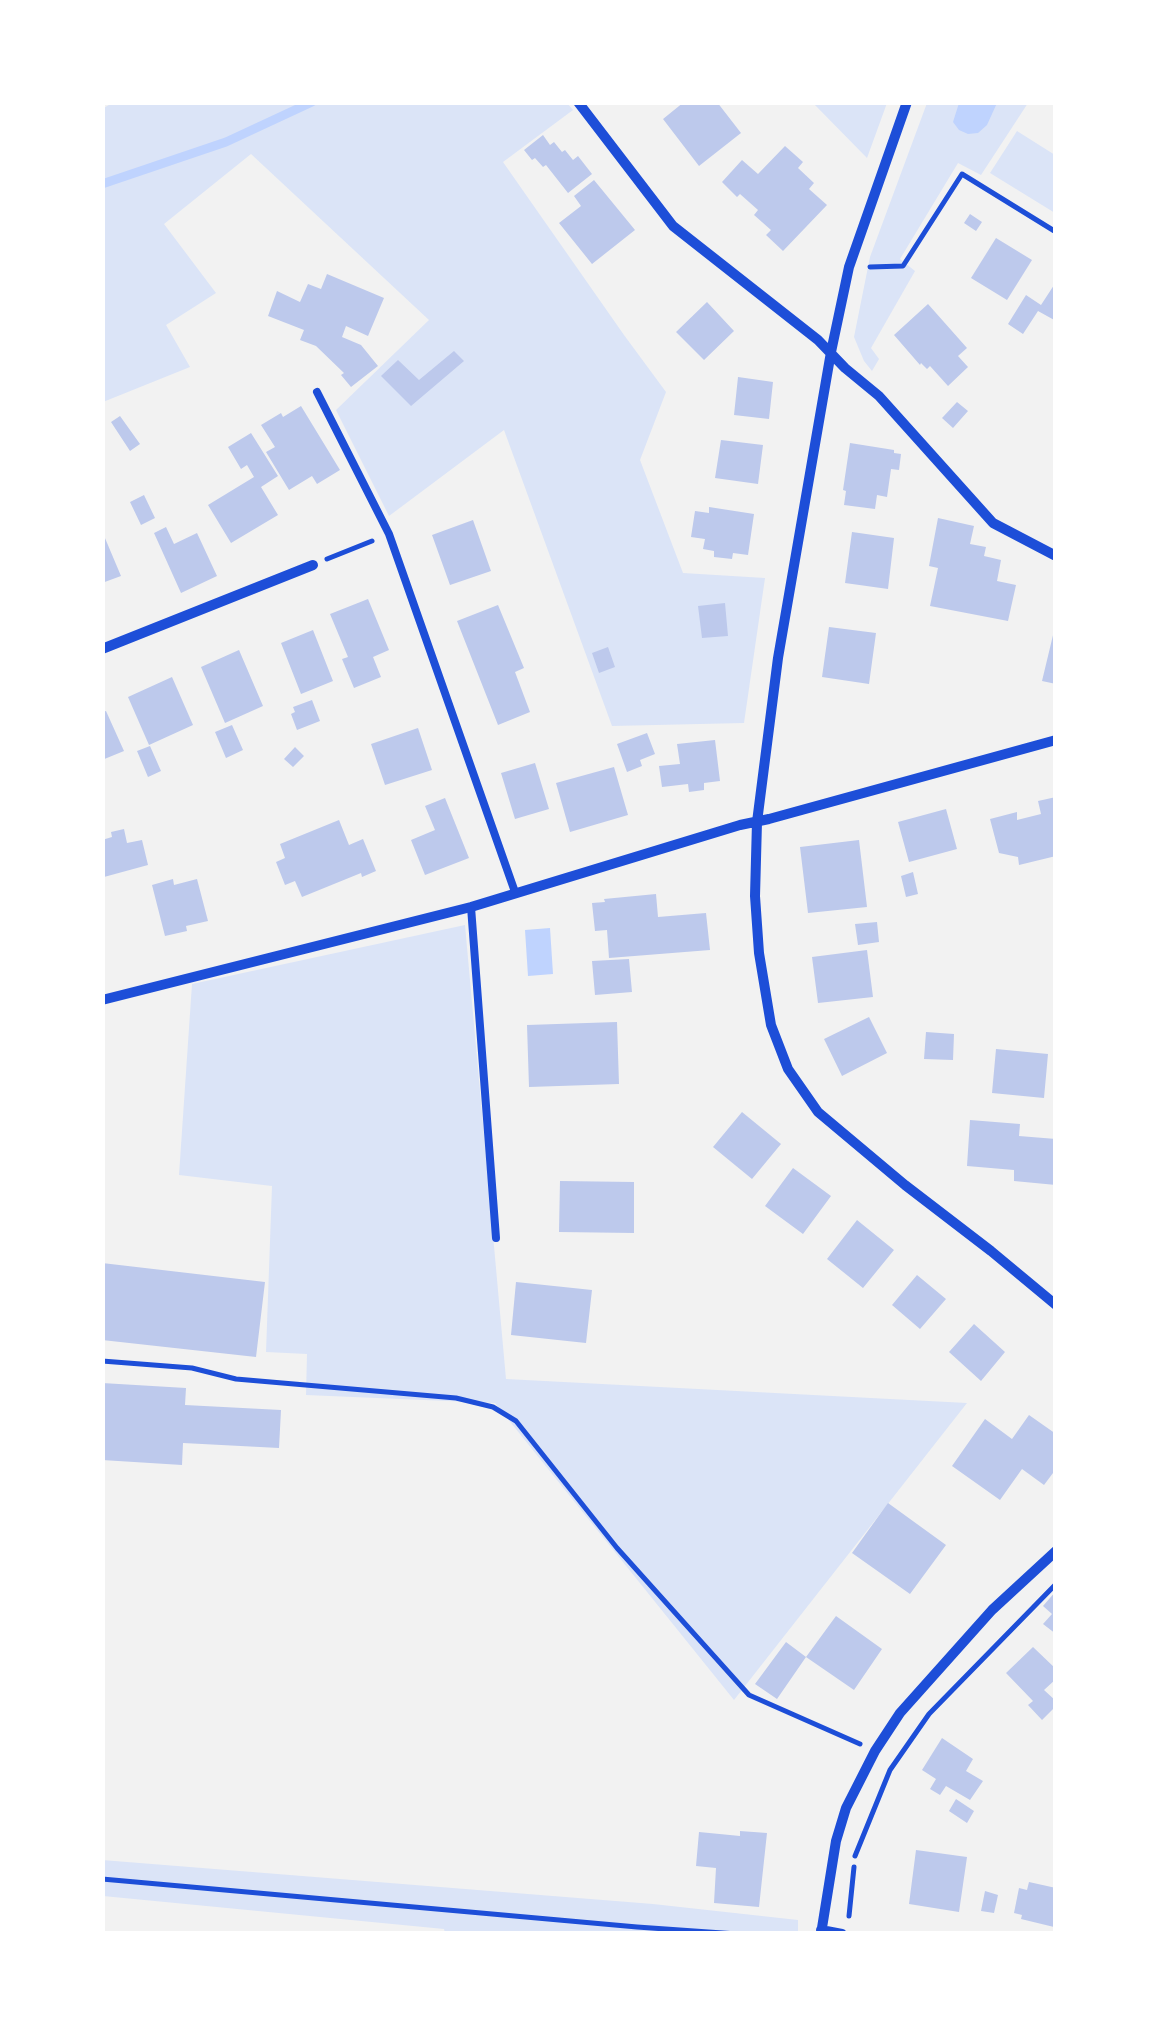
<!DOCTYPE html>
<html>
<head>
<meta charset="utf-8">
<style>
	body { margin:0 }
	#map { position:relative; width:1158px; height:2036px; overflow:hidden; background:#f2f2f2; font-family:Bitter,serif }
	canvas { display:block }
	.frame { position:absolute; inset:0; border:105px solid #fff; pointer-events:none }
</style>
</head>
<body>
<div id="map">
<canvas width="1158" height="2036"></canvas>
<div class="frame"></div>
</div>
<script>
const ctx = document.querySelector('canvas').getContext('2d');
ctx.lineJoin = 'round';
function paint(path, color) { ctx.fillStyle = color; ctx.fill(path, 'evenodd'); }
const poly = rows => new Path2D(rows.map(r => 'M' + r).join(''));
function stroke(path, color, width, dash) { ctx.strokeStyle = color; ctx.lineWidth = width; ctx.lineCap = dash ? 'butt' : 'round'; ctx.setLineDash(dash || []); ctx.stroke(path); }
const green = poly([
	[114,102,567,103,573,110,503,162,624,335,666,392,640,460,683,573,765,578,744,723,612,726,504,430,389,516,336,410,429,320,251,154,164,224,216,293,166,325,190,367,103,402,102,109],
	[813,103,887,103,867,158],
	[927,103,1028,103,981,175,958,163,900,259,915,271,871,348,879,359,872,371,864,361,854,337,870,257],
	[1017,131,1055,155,1055,213,990,173],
	[465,925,506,1379,967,1403,734,1700,495,1403,306,1395,307,1354,266,1352,272,1186,179,1175,192,984],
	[102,1860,653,1904,798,1920,798,1933,445,1933,444,1929,103,1896]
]);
const water = poly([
	[959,103,959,102,997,103,987,125,978,133,968,134,959,130,953,122],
	[550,928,553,974,528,976,525,930]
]);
const stream = poly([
	[102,184,226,142,312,102]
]);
const building = poly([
	[684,102,717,102,741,133,699,166,663,119],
	[543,135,550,145,554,142,562,152,565,150,573,160,578,156,592,174,568,193,546,165,543,167,535,158,532,160,524,150],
	[785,146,803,162,798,168,814,183,809,189,827,205,783,251,766,235,771,230,754,215,758,210,740,194,737,197,722,182,742,160,758,174],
	[594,180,635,230,592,264,559,223,581,206,574,196],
	[970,214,982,222,976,231,964,223],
	[996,238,1032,260,1007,300,971,278],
	[327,274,384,298,368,336,346,326,342,337,361,345,378,366,351,387,341,375,344,373,316,346,300,340,304,330,268,316,277,291,300,302,308,284,321,289],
	[1056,282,1056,321,1038,311,1023,334,1008,324,1026,295,1041,305],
	[707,302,734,331,704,360,676,332],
	[928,304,967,348,958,356,968,367,948,386,930,366,927,369,921,363,920,365,894,335],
	[454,351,464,361,411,406,381,376,398,360,419,380],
	[738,377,773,382,769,419,734,415],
	[957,402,968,411,953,428,942,418],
	[301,406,340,470,317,484,312,476,289,490,266,452,275,447,261,425,281,413,283,417],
	[120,416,140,444,130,451,111,422],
	[251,433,278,476,261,487,278,515,231,543,208,505,254,477,247,465,241,469,228,447],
	[721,440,763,445,758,484,715,478],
	[850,443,894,450,894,453,901,454,899,470,891,469,887,497,877,495,875,509,844,505,846,491,843,490],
	[144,495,155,518,141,525,130,502],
	[709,507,754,514,748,555,733,553,732,559,714,557,714,551,703,549,705,539,691,537,695,511,709,513],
	[938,518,974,526,970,544,986,547,984,556,1001,560,997,581,1016,585,1008,621,930,606,938,568,929,566],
	[473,520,491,571,450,585,432,535],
	[166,527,174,544,197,533,217,576,181,593,154,533],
	[102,531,121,576,102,583],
	[852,532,894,538,888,589,845,583],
	[368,599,389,650,373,657,381,677,354,688,342,659,348,657,330,614],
	[725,603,728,636,702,638,698,606],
	[498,605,524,668,515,672,530,712,498,725,457,621],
	[829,627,876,633,869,684,822,677],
	[313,630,333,681,301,694,281,643],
	[1054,631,1056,631,1056,684,1042,681],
	[608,647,615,667,599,673,592,653],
	[239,650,263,706,225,723,201,667],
	[172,677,193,725,149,745,128,697],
	[312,700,320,721,297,730,291,714,295,712,293,707],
	[106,711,124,751,102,760,102,712],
	[232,725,243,750,226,758,215,732],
	[418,728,432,770,385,785,371,744],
	[647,733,655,754,640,760,642,766,627,772,617,744],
	[715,740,720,781,704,783,704,790,689,792,688,784,662,787,659,766,680,764,677,744],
	[150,746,161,771,148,777,137,751],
	[295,747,304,756,293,767,284,759],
	[535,763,549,809,515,819,501,773],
	[614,767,628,815,570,832,556,783],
	[1056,797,1056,856,1019,865,1018,857,999,853,990,819,1017,812,1017,820,1041,814,1038,801],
	[445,798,469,858,425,875,411,840,435,830,425,806],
	[946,809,957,849,909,862,898,822],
	[339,820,349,845,363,839,376,871,362,877,361,873,302,897,295,881,285,885,276,862,285,858,280,844],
	[124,829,127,843,142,840,148,865,104,877,102,840,112,837,111,832],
	[859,840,867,907,808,913,800,847],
	[913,872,918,894,906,897,901,876],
	[173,879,174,885,197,879,208,921,186,926,187,931,165,936,152,885],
	[656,894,658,917,706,913,710,950,609,958,607,930,595,931,592,903,605,902,604,899],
	[877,922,879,942,858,945,855,924],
	[867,950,873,997,818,1003,812,957],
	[629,959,632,992,595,995,592,961],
	[869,1017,887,1053,842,1076,824,1039],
	[617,1022,619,1084,529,1087,527,1025],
	[926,1032,954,1034,953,1060,924,1059],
	[996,1049,1048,1054,1044,1098,992,1093],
	[742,1112,781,1144,752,1179,713,1147],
	[970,1120,1020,1124,1019,1136,1056,1139,1056,1185,1014,1181,1014,1170,967,1166],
	[793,1168,831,1196,803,1234,765,1206],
	[560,1181,634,1182,634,1233,559,1232],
	[857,1220,894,1250,863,1288,827,1259],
	[102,1263,265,1282,256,1357,102,1340],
	[917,1275,946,1299,920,1329,892,1305],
	[516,1282,592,1290,586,1343,511,1335],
	[974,1324,1005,1352,981,1381,949,1352],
	[102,1383,186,1388,185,1405,281,1410,279,1448,183,1443,182,1465,102,1460],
	[1029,1415,1056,1434,1056,1469,1044,1485,1022,1469,1000,1500,952,1466,985,1419,1012,1439],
	[888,1503,946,1545,910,1594,852,1553],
	[1056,1591,1056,1634,1043,1624,1052,1614,1043,1606],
	[836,1616,882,1649,854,1690,806,1657,777,1699,755,1684,786,1642,806,1657],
	[1033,1647,1056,1669,1056,1679,1044,1690,1056,1701,1056,1706,1042,1720,1028,1705,1033,1701,1006,1673],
	[942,1738,973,1759,966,1771,983,1781,970,1800,946,1786,940,1795,930,1789,936,1779,922,1770],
	[956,1799,974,1811,967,1823,949,1811],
	[740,1831,767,1833,759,1907,714,1903,716,1868,696,1866,699,1832,740,1836],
	[916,1850,967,1857,959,1912,909,1904],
	[1029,1882,1056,1888,1054,1927,1021,1919,1022,1915,1014,1913,1019,1888,1027,1890],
	[985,1891,998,1895,994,1913,981,1911]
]);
const path = poly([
	[870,267,903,266,962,174,1056,232],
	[327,559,372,541],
	[102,1361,192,1368,236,1379,456,1398,493,1407,516,1421,617,1548,749,1695,860,1744],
	[855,1856,890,1770,929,1714,1056,1584],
	[102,1879,637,1927,737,1934],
	[849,1916,854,1867]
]);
const service = poly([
	[317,392,389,534,515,892],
	[471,907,496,1238]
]);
const minor = poly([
	[578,102,673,226,818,340,845,368,879,396,993,523,1056,556],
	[907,102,849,267,831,352,778,658,757,822,755,896,759,953,771,1025,788,1069,818,1112,905,1185,991,1251,1056,1305],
	[102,649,313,565],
	[102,1000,471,907,740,825,769,819,1056,740],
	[821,1930,842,1934],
	[821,1934,836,1841,846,1808,875,1751,900,1713,992,1610,1056,1551]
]);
paint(green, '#dbe4f7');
paint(water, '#bfd3fe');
stroke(stream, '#bfd3fe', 9);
paint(building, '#bdc9ec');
stroke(path, '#1d4ed8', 5);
stroke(service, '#1d4ed8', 8);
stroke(minor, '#1d4ed8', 10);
</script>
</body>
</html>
